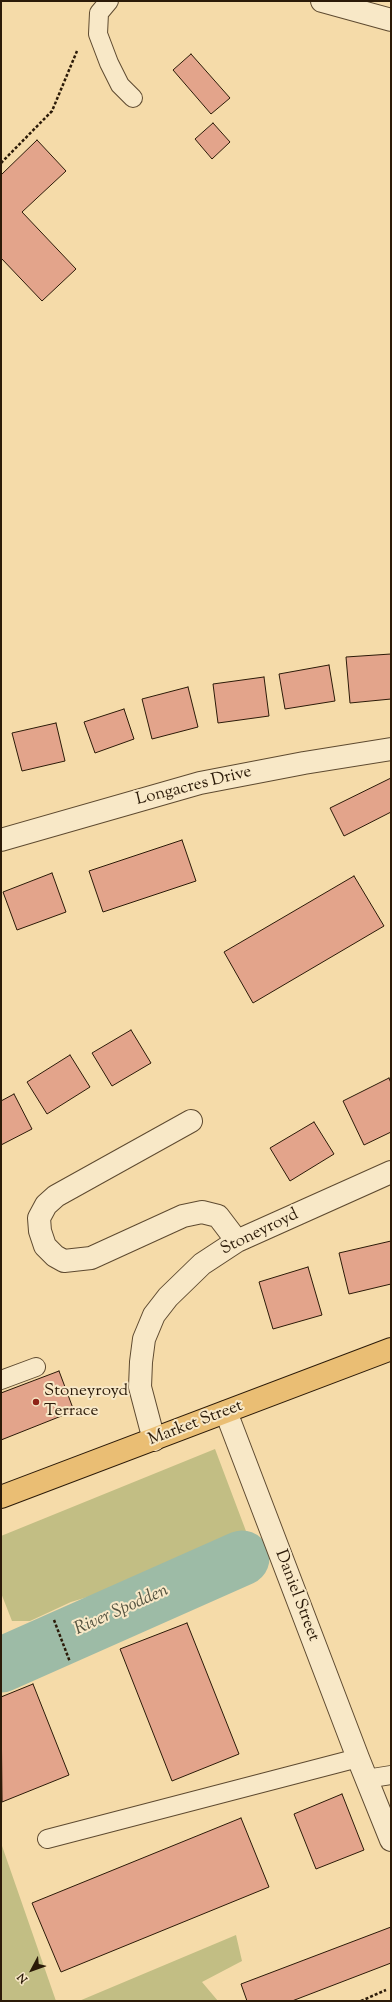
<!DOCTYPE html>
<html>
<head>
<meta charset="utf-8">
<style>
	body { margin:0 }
	#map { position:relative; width:392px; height:2002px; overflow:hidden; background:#f5dba9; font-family:"Sorts Mill Goudy",serif }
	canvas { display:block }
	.frame { position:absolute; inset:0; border:2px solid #2b1a08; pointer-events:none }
	.north { position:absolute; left:12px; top:1950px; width:40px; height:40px; -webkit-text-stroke:3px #f8e8c7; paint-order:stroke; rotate:229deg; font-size:11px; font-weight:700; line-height:16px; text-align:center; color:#2b1a08 }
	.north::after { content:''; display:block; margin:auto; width:14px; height:18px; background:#2b1a08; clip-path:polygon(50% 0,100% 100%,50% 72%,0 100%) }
</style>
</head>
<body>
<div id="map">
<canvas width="392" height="2002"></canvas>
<div class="frame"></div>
<div class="north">N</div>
</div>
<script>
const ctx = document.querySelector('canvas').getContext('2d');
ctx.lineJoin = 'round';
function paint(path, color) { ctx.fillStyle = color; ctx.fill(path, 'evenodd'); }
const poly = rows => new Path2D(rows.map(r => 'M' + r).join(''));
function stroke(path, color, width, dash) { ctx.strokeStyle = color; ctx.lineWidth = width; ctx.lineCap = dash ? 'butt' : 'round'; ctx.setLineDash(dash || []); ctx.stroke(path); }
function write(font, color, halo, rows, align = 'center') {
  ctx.font = font + ' "Sorts Mill Goudy",serif'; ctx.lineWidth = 4; ctx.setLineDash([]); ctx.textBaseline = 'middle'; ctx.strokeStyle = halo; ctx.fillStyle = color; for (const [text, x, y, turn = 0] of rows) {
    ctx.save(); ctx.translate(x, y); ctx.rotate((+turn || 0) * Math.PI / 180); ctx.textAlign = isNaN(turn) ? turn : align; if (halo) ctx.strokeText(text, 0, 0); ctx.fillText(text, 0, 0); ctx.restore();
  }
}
const green = poly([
	[215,1449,252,1547,71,1602,30,1621,12,1621,1,1593,1,1536],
	[1,1843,56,2001,1,2001],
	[236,1935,242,1961,202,1982,218,2001,79,2001]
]);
const river = poly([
	[1,1665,242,1558]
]);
const building = poly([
	[191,54,230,98,211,114,173,70,191,54],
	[213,123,230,142,212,159,195,139,213,123],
	[37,140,66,171,22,212,76,269,42,301,1,258,1,175,37,140],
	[391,654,391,699,350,703,346,657,391,654],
	[329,665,335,701,285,709,279,674,329,665],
	[264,677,269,716,218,723,213,684,264,677],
	[188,687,198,727,152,739,142,699,188,687],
	[124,709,134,739,95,753,84,722,124,709],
	[56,723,65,761,22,771,12,733,56,723],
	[391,778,391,812,344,836,330,808,391,778],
	[182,840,196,881,103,912,89,871,182,840],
	[52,873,66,912,17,930,3,892,52,873],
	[354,876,384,926,253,1003,224,952,354,876],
	[131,1030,151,1063,112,1086,92,1053,131,1030],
	[70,1055,90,1087,47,1114,27,1082,70,1055],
	[389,1078,391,1083,391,1132,364,1145,343,1101,389,1078],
	[14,1094,32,1129,1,1145,1,1101,14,1094],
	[314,1122,334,1154,290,1181,270,1148,314,1122],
	[391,1241,391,1284,349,1294,339,1253,391,1241],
	[308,1267,322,1315,273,1329,259,1282,308,1267],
	[59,1371,74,1411,1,1440,1,1393,59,1371],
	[187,1623,239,1754,172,1781,120,1649,187,1623],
	[33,1684,69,1775,2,1802,1,1697,33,1684],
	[342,1794,364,1850,316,1869,294,1814,342,1794],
	[241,1818,269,1887,61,1972,32,1903,241,1818],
	[391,1927,391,1963,292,2001,247,2001,241,1984,391,1927]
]);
const path = poly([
	[1,163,52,111,77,51],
	[54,1620,70,1662],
	[361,2001,386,1990]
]);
const service = poly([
	[109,1,99,13,98,34,109,63,120,85,133,98],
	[1,1380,36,1367],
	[366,1779,391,1775],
	[47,1839,358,1758]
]);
const minor = poly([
	[322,1,391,20],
	[1,840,200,783,304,763,391,749],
	[191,1121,56,1196,46,1205,39,1218,40,1231,45,1246,55,1256,64,1261,91,1258,183,1216,202,1212,218,1216,237,1241],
	[226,1412,358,1758,391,1840],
	[154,1440,140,1387,141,1362,144,1339,154,1315,168,1297,202,1264,237,1241,391,1172]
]);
const primary = poly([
	[1,1497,391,1349]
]);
const markers = [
	[36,1402,4,"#8f2418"]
];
const streetNames = [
	["Longacres Drive",194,787,-14],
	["Stoneyroyd",260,1233,-26],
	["Market Street",196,1424,-21],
	["Daniel Street",296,1596,69]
];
const poiNames = [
	["Stoneyroyd",44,1392],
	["Terrace",44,1412]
];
const waterNames = [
	["River Spodden",122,1611,-24]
];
paint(green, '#c2be84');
stroke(river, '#9dbba6', 55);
paint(building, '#e3a48b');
stroke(building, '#2b1a08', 1);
stroke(service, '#5e4a30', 20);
stroke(minor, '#5e4a30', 24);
stroke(primary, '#2b1a08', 24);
stroke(path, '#2b1a08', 2.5, [3, 2]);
stroke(service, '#f8e8c7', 18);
stroke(minor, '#f8e8c7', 22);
stroke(primary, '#eabe74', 22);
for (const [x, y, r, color] of markers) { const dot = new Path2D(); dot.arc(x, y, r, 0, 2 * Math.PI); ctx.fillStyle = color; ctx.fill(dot); stroke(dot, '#f8e8c7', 1.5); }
write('17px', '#2b1a08', '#f8e8c7', streetNames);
write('17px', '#2b1a08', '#f8e8c7', poiNames, 'left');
write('italic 18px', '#53523f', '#f8e8c7', waterNames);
</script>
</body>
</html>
